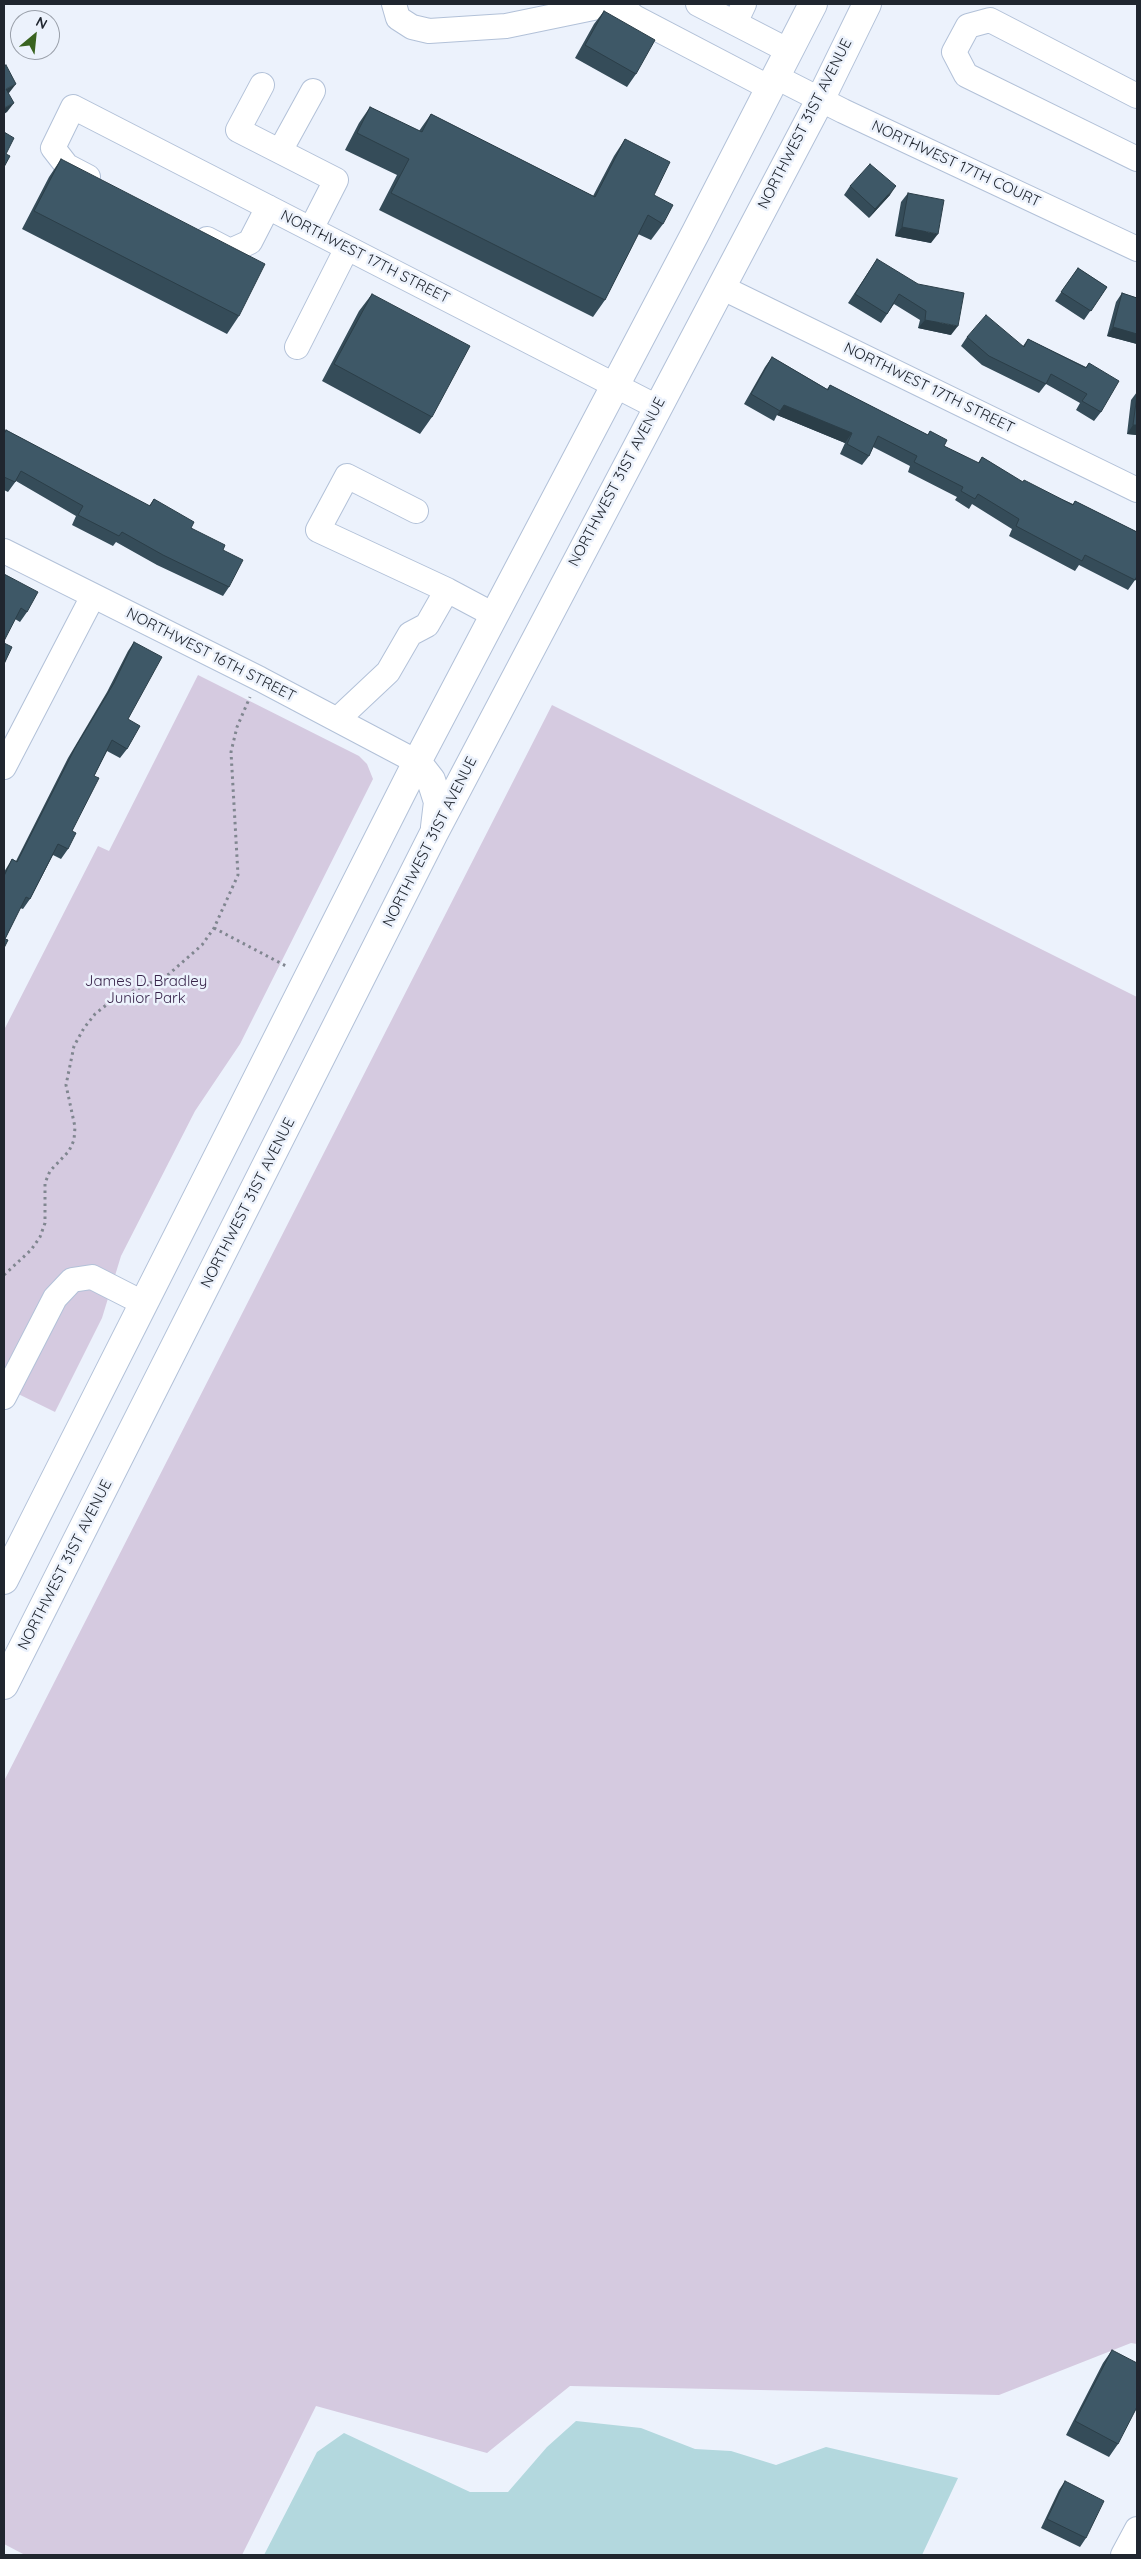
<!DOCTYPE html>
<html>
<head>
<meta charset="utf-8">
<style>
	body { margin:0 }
	#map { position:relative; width:1141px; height:2559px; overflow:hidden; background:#ecf2fc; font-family:Quicksand,sans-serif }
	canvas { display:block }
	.frame { position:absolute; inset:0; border:5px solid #20262f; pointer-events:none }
	.north { position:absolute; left:10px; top:10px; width:50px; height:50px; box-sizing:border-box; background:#ecf2fc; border:1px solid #9aa0aa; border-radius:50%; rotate:28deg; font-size:14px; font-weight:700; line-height:20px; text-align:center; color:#20262f }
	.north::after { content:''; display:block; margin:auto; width:18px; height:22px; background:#39631f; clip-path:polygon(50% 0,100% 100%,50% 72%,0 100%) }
</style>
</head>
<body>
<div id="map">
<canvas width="1141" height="2559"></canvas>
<div class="frame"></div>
<div class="north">N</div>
</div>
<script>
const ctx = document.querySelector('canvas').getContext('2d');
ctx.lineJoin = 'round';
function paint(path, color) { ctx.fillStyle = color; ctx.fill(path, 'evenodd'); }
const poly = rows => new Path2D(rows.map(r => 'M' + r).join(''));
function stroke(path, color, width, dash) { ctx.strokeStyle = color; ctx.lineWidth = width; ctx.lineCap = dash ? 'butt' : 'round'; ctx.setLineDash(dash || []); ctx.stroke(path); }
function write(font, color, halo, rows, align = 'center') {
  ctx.font = font + ' Quicksand,sans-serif'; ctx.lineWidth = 5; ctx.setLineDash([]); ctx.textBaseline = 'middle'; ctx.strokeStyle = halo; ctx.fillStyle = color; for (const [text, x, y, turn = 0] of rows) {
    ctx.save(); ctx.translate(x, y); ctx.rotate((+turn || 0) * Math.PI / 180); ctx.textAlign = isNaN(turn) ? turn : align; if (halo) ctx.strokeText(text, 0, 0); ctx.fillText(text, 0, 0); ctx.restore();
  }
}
const green = poly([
	[198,675,359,756,367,764,373,779,240,1044,195,1111,121,1256,102,1318,55,1412,4,1387,4,1030,98,846,109,851],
	[552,705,1137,997,1137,2344,1131,2343,999,2395,570,2386,487,2453,316,2406,242,2555,25,2555,4,2544,4,1781]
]);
const water = poly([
	[576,2421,641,2428,695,2449,731,2451,776,2465,826,2447,958,2478,922,2555,264,2555,317,2452,344,2433,470,2492,508,2492,547,2447]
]);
const path = poly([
	[214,928,286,966],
	[4,1275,31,1250,40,1237,45,1223,45,1183,50,1171,69,1151,74,1140,75,1127,66,1085,74,1046,84,1028,95,1014,110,1002,169,974,202,945,214,928,238,875,231,752,237,727,250,697]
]);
const minor = poly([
	[394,4,398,18,412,27,429,31,506,26,598,7,632,15],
	[698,4,789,51],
	[619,9,770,88],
	[735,23,744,4],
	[776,77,843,111,1137,249],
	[262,85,238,130,336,180,311,229],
	[1137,96,990,20,968,26,954,52,966,75,1137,159],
	[280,151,313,91],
	[88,177,67,166,53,148,73,107,657,407],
	[207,239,230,251,250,242,268,207],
	[721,287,1137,490],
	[297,347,347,248],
	[416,511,347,476,318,530,447,590],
	[4,551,260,679,417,762],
	[338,719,388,672,410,634,427,625,447,590,494,615],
	[4,767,93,596],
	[4,1397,55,1298,72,1280,92,1277,143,1303],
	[1123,2555,1137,2529]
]);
const major = poly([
	[417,762,431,780,438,802,435,827],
	[4,1580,417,762,696,232,813,4],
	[4,1685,434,833,820,100,867,4]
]);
const wall = poly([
	[604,11,636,74,627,87,575,58,594,24],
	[370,107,419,131,431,114,593,196,614,156,625,139,654,195,663,224,651,240,638,234,605,300,593,317,379,210,397,175,345,150,359,123],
	[61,159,239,316,227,334,22,229,49,177],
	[850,186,890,195,869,218,844,195],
	[908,193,931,243,895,236,901,202],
	[877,259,951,335,918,328,920,320,894,304,881,323,848,303],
	[1078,268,1107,287,1084,320,1055,301],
	[1122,293,1137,298,1137,344,1107,336,1116,302],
	[372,294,432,417,420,434,322,381,359,311],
	[967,337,1023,346,1028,339,1086,367,1089,363,1101,412,1094,421,1076,410,1080,403,1046,384,1039,393,982,365,961,346],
	[772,357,827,389,830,385,928,435,930,431,944,446,978,463,982,457,1022,482,1073,504,1075,501,1137,532,1137,581,1135,580,1128,590,1079,565,1075,571,1009,536,1012,529,972,504,969,509,955,500,957,497,908,472,910,466,873,447,869,456,862,465,840,454,845,443,777,415,774,421,744,404,765,367],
	[1137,392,1137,435,1127,434,1131,400],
	[6,430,149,506,154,499,191,528,223,550,229,587,223,596,157,565,116,542,113,546,72,525,76,516,16,481,8,492,4,490,4,433],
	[4,574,27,612,20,622,15,619],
	[134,642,128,719,127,749,120,758,107,751,94,776,72,831,68,849,61,859,53,855,30,899,23,909,20,908,5,939,4,948,4,872,12,859,16,861,68,758,107,692,128,651],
	[1112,2350,1118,2444,1109,2457,1066,2435,1103,2363],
	[1065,2481,1086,2538,1080,2547,1041,2528,1059,2490]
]);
const shadedWall = poly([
	[16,84,9,93,4,96,6,89],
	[14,103,7,112,4,114,4,108],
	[896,186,890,195,869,218,875,209],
	[902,227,938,234,931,243,895,236],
	[925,320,958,326,951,335,918,328],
	[1113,327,1137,334,1137,344,1107,336],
	[784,405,852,433,845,443,777,415],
	[1133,425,1137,425,1137,435,1127,434]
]);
const building = poly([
	[604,11,655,40,636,74,585,45,604,11],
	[6,65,16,84,6,89,14,103,4,108,4,66,6,65],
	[370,107,422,132,431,114,595,197,625,139,670,162,654,195,673,205,663,224,648,215,605,300,391,193,409,159,357,133,370,107],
	[4,132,14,138,6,154,10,156,4,167,4,132],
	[61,159,265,264,239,316,34,211,61,159],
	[870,164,896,186,875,209,850,186,870,164],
	[908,193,944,200,938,234,902,227,908,193],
	[877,259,918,284,964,293,958,326,925,320,926,311,899,294,887,314,855,294,877,259],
	[1078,268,1107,287,1091,311,1061,292,1078,268],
	[1122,293,1137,298,1137,334,1113,327,1122,293],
	[372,294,470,346,432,417,334,364,372,294],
	[986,315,1024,347,1028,339,1086,368,1089,363,1119,381,1101,412,1082,401,1087,394,1051,374,1046,384,989,356,967,337,986,315],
	[772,357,828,390,830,385,928,435,930,431,947,440,944,446,979,463,982,457,1023,482,1024,480,1073,505,1075,501,1137,532,1137,576,1135,580,1085,555,1082,561,1016,526,1019,519,978,494,975,499,961,491,963,487,914,462,917,456,878,436,869,456,847,444,852,433,784,405,780,411,751,394,772,357],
	[1137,395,1137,425,1133,425,1137,395],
	[6,430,150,506,154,499,194,522,191,528,225,545,223,550,243,560,229,587,163,555,122,532,119,536,78,515,83,506,21,471,15,482,4,477,4,434,6,430],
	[4,574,38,592,27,612,21,608,4,641,4,574],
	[134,642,162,657,128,719,140,726,127,749,112,740,94,776,99,778,72,831,76,833,68,849,58,844,30,899,26,897,5,939,8,940,4,948,4,876,12,859,17,862,75,748,114,683,134,642],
	[4,643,12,647,4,664,4,643],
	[1112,2350,1137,2363,1137,2407,1118,2444,1075,2421,1112,2350],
	[1065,2481,1104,2501,1086,2538,1047,2519,1065,2481]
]);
const streetNames = [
	["NORTHWEST 31ST AVENUE",805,124,-63],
	["NORTHWEST 17TH COURT",956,164,25],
	["NORTHWEST 17TH STREET",365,257,27],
	["NORTHWEST 17TH STREET",929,388,26],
	["NORTHWEST 31ST AVENUE",617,482,-62],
	["NORTHWEST 16TH STREET",211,655,27],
	["NORTHWEST 31ST AVENUE",430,842,-63],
	["NORTHWEST 31ST AVENUE",248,1203,-63],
	["NORTHWEST 31ST AVENUE",65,1565,-63]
];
const parkNames = [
	["James D. Bradley",146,981],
	["Junior Park",146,998]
];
paint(green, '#d5cae0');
paint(water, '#b3d8de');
stroke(minor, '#b2c1d8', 26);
stroke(major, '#b2c1d8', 30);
stroke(path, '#808690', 3, [2.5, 4]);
stroke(minor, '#fff', 24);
stroke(major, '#fff', 28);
paint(wall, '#354c59');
paint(shadedWall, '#2b3e48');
paint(building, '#3e5867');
stroke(building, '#2b3e48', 1);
write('15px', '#20262f', '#ecf2fc', streetNames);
write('15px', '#38244a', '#ecf2fc', parkNames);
</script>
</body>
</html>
